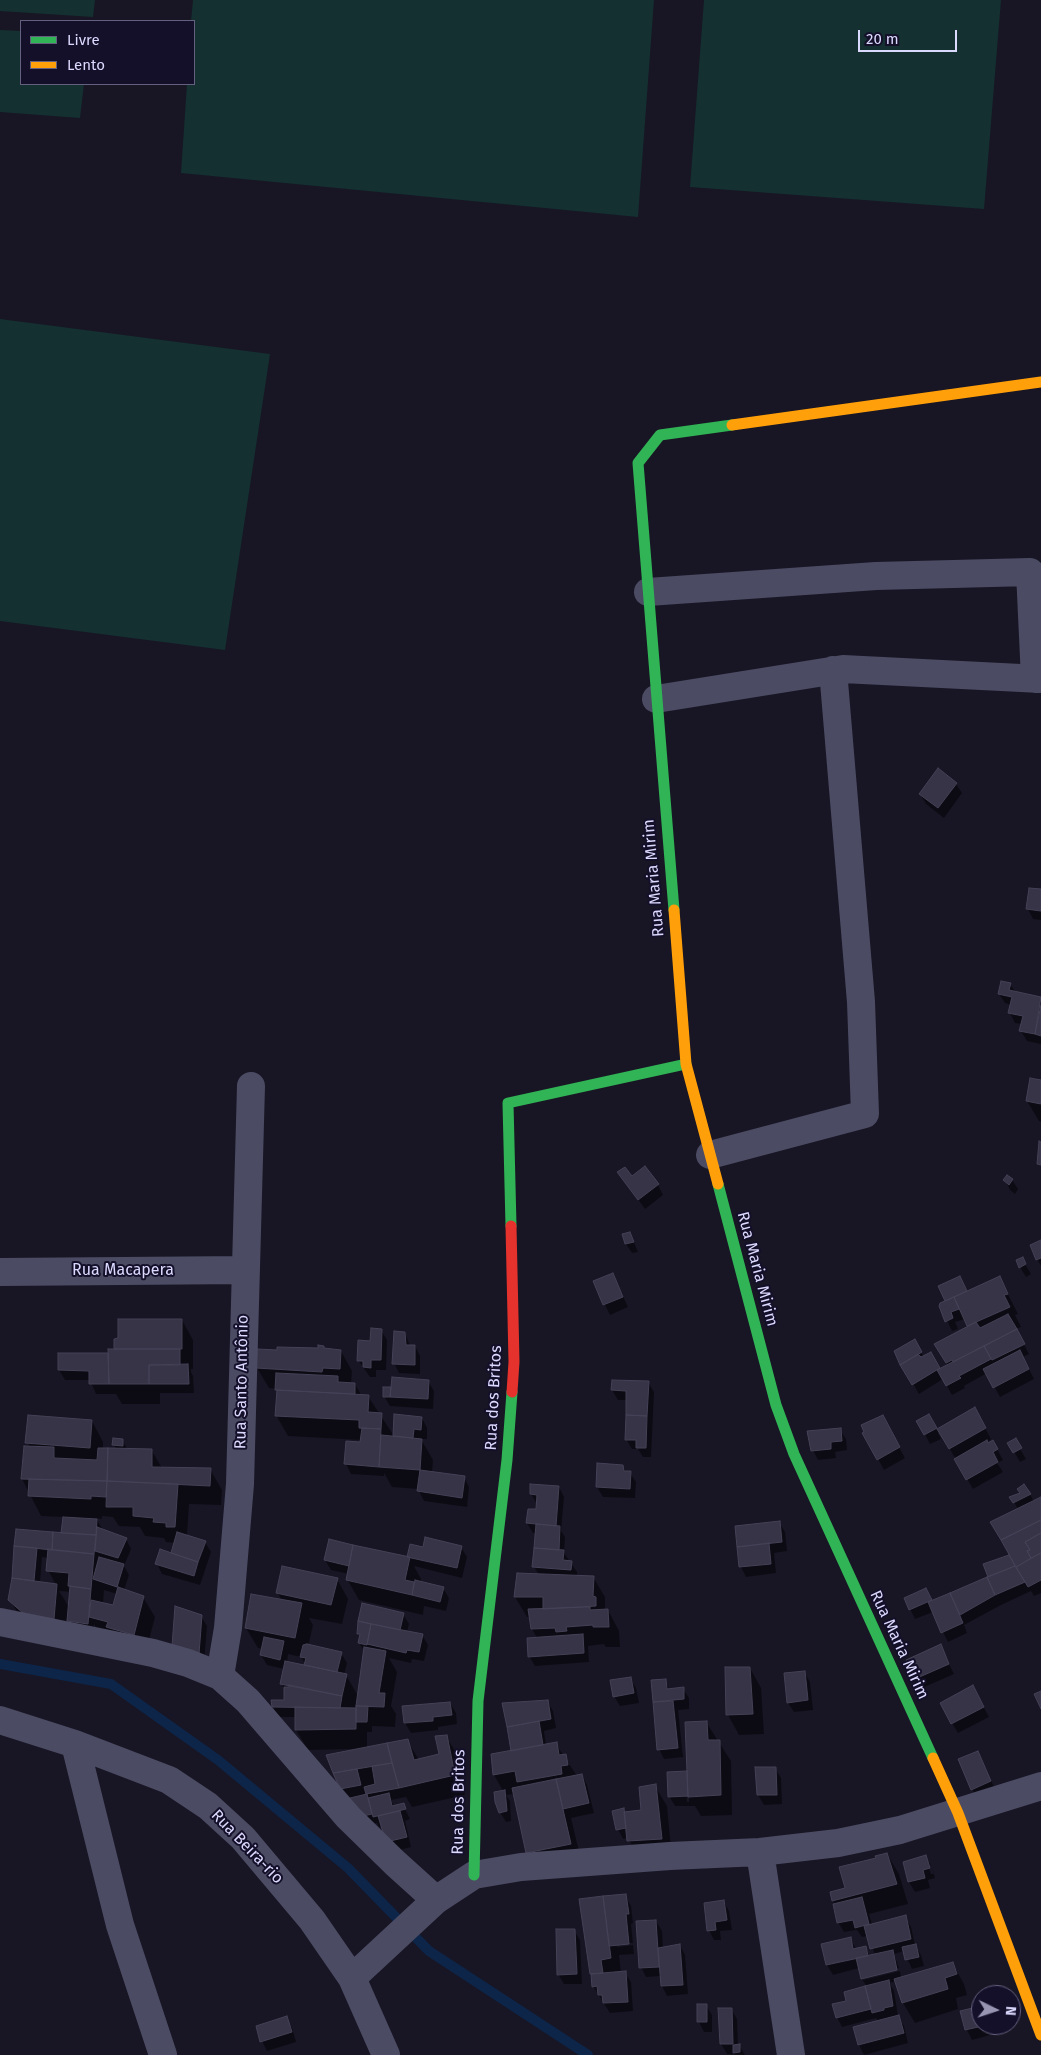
<!DOCTYPE html>
<html>
<head>
<meta charset="utf-8">
<style>
	body { margin:0 }
	#map { position:relative; width:1041px; height:2055px; overflow:hidden; background:#181624; font-family:"Fira Sans",sans-serif }
	canvas { display:block }
	.legend { position:absolute; left:20px; top:20px; width:175px; height:65px; box-sizing:border-box; background:#14102a; border:1px solid #64607f; margin:0; padding:6px 9px; list-style:none; font-size:15px; color:#dcd9ff }
	.legend li { display:flex; align-items:center; gap:10px; height:25px }
	.legend b { width:25px; border:1px solid #64607f }
	.north { position:absolute; left:971px; top:1985px; width:50px; height:50px; box-sizing:border-box; background:#14102a; border:1px solid #64607f; border-radius:50%; rotate:94deg; font-size:14px; font-weight:700; line-height:20px; text-align:center; color:#dcd9ff }
	.north::after { content:''; display:block; margin:auto; width:18px; height:22px; background:#9795b2; clip-path:polygon(50% 0,100% 100%,50% 72%,0 100%) }
	.scale { position:absolute; left:858px; top:30px; width:99px; height:22px; box-sizing:border-box; border:2px solid #dcd9ff; border-top:0; padding-left:6px; font-size:15px; line-height:18px; white-space:nowrap; color:#dcd9ff; -webkit-text-stroke:4px #14102a; paint-order:stroke }
</style>
</head>
<body>
<div id="map">
<canvas width="1041" height="2055"></canvas>
<ul class="legend">
<li><b style="height:6px;background:#30b455"></b>Livre</li>
<li><b style="height:6px;background:#ff9f0a"></b>Lento</li>
</ul>
<div class="north">N</div>
<div class="scale">20 m</div>
</div>
<script>
const ctx = document.querySelector('canvas').getContext('2d');
ctx.lineJoin = 'round';
function paint(path, color) { ctx.fillStyle = color; ctx.fill(path, 'evenodd'); }
const poly = rows => new Path2D(rows.map(r => 'M' + r).join(''));
function stroke(path, color, width, dash) { ctx.strokeStyle = color; ctx.lineWidth = width; ctx.lineCap = dash ? 'butt' : 'round'; ctx.setLineDash(dash || []); ctx.stroke(path); }
function write(font, color, halo, rows, align = 'center') {
  ctx.font = font + ' "Fira Sans",sans-serif'; ctx.lineWidth = 4; ctx.setLineDash([]); ctx.textBaseline = 'middle'; ctx.strokeStyle = halo; ctx.fillStyle = color; for (const [text, x, y, turn = 0] of rows) {
    ctx.save(); ctx.translate(x, y); ctx.rotate((+turn || 0) * Math.PI / 180); ctx.textAlign = isNaN(turn) ? turn : align; if (halo) ctx.strokeText(text, 0, 0); ctx.fillText(text, 0, 0); ctx.restore();
  }
}
const green = poly([
	[0,0,95,0,93,17,0,11],
	[193,0,654,0,638,217,181,173,187,84,194,84,194,21,191,21],
	[704,0,1001,0,984,209,690,187],
	[0,30,21,31,21,84,84,84,80,118,0,112],
	[0,319,270,354,225,650,0,621]
]);
const shadow = poly([
	[956,784,962,793,944,818,926,804,920,794],
	[1041,890,1041,920,1033,919,1028,909],
	[1010,984,1016,993,1041,999,1041,1044,1027,1041,1021,1031,1022,1024,1015,1023,1010,1013,1011,1005,1005,1003,999,994],
	[1041,1081,1041,1122,1039,1121,1027,1101],
	[619,1173,658,1185,663,1195,645,1209],
	[1005,1180,1012,1180,1018,1189,1015,1194,1010,1190],
	[630,1233,638,1252,632,1253,626,1244],
	[1041,1242,1041,1266,1037,1259],
	[1022,1259,1031,1274,1026,1277,1020,1267],
	[613,1275,628,1307,610,1315,594,1282],
	[999,1277,1018,1314,1015,1315,1021,1327,1016,1329,1029,1354,1023,1357,1034,1379,1000,1397,987,1373,964,1386,965,1388,952,1395,943,1379,919,1394,895,1352,914,1341,924,1357,931,1353,940,1370,948,1366,936,1345,968,1327,965,1319,955,1322,958,1329,952,1331,940,1306,965,1287,967,1292],
	[182,1320,193,1340,193,1369,191,1369,191,1372,193,1376,194,1393,160,1393,160,1404,122,1404,116,1394,96,1394,90,1380,65,1380,59,1370,60,1355,107,1354,110,1358,115,1350],
	[381,1330,387,1340,386,1370,376,1370,376,1377,370,1377,358,1360],
	[405,1333,410,1346,415,1346,420,1356,420,1374,399,1373,394,1363],
	[324,1347,325,1350,341,1351,352,1371,351,1384,355,1384,361,1395,368,1396,394,1436,395,1415,422,1418,427,1428,427,1439,421,1439,433,1460,432,1473,464,1477,469,1487,467,1507,424,1501,418,1489,392,1487,384,1473,384,1476,351,1474,346,1464,361,1444,362,1440,288,1436,276,1415,277,1389,269,1388,257,1368],
	[428,1381,434,1391,433,1409,390,1406,384,1396,392,1388],
	[648,1382,654,1392,651,1457,643,1457,638,1449,632,1449,626,1439,627,1400,618,1400,612,1390],
	[975,1409,991,1439,987,1442,988,1444,993,1442,1003,1460,997,1463,1003,1472,973,1489,940,1432,938,1433,941,1439,930,1444,918,1421,929,1415,937,1431],
	[882,1417,905,1458,884,1470,864,1433],
	[92,1421,103,1442,103,1450,117,1450,114,1445,122,1440,128,1450,152,1451,162,1468,210,1469,222,1490,221,1505,189,1504,187,1536,205,1542,211,1552,200,1585,162,1574,157,1564,172,1554,175,1543,166,1542,164,1538,145,1536,140,1527,119,1526,113,1517,102,1516,102,1519,96,1518,103,1530,126,1539,131,1549,124,1566,129,1575,124,1590,143,1597,155,1617,145,1655,102,1638,94,1624,94,1634,74,1630,67,1617,65,1638,22,1620,10,1600,17,1531,62,1534,64,1517,41,1516,22,1479,30,1447,27,1442],
	[42,1557,48,1558,48,1570,56,1585,40,1583],
	[104,1590,117,1594,114,1606,103,1604],
	[59,1591,71,1592,70,1609,64,1599],
	[840,1430,846,1439,847,1450,835,1452,836,1458,818,1460,813,1450],
	[1015,1440,1026,1459,1020,1462,1009,1443],
	[598,1465,623,1466,626,1472,630,1473,636,1482,635,1498,603,1497,597,1487],
	[532,1486,559,1487,564,1497,561,1531,565,1537,564,1553,577,1572,577,1577,593,1577,605,1597,605,1611,608,1610,619,1631,620,1647,606,1647,604,1644,588,1646,589,1662,535,1666,529,1656,537,1638,532,1629,530,1617,527,1617,515,1597,518,1575,539,1575,534,1567,536,1533,533,1533,527,1523,537,1511,537,1504,531,1494],
	[1030,1494,1034,1502,1041,1498,1041,1593,1034,1596,1031,1591,1001,1605,964,1625,967,1633,948,1642,933,1612,915,1619,910,1609,931,1599,932,1602,990,1577,984,1565,1011,1555,1018,1509,1011,1497],
	[779,1522,785,1532,787,1551,774,1553,776,1573,746,1577,741,1567,736,1527],
	[461,1547,467,1557,462,1578,414,1566,421,1579,420,1583,443,1588,449,1598,446,1611,424,1606,423,1615,359,1600,347,1579,349,1574,331,1570,325,1560,409,1559,408,1557,424,1549],
	[337,1579,348,1599,342,1624,309,1618,313,1625,308,1647,341,1653,347,1663,344,1675,346,1675,358,1696,365,1652,359,1643,360,1637,358,1633,363,1605,403,1614,409,1624,407,1632,422,1635,428,1645,424,1661,412,1659,411,1663,389,1658,397,1672,391,1706,396,1714,395,1727,372,1726,372,1732,367,1732,367,1748,407,1740,419,1760,440,1755,446,1736,458,1756,465,1795,412,1807,406,1797,391,1800,394,1806,403,1805,410,1819,405,1821,411,1847,393,1852,382,1826,379,1827,377,1823,361,1827,351,1798,346,1799,327,1756,355,1749,308,1750,296,1730,296,1717,279,1717,273,1707,285,1701,285,1690,281,1683,284,1669,267,1665,261,1655,263,1649,258,1648,246,1628,282,1601,278,1593],
	[288,1654,301,1657,307,1667,287,1663],
	[176,1608,201,1616,207,1626,204,1663],
	[940,1646,954,1674,922,1688,908,1660],
	[750,1668,761,1688,764,1734,739,1735,728,1715,726,1669],
	[804,1672,810,1682,813,1710,794,1712,788,1703],
	[630,1678,636,1688,639,1703,620,1706,614,1696],
	[665,1681,670,1690,683,1689,689,1698,689,1709,678,1710,683,1757,664,1759,659,1749,653,1682],
	[978,1697,989,1717,958,1733,952,1723],
	[547,1701,553,1711,556,1728,544,1731,546,1745,556,1744,577,1776,582,1775,587,1785,594,1813,571,1818,582,1864,527,1853,514,1794,506,1795,510,1801,511,1821,506,1822,500,1812,503,1791,494,1775,493,1755,513,1751],
	[450,1703,456,1713,457,1724,438,1727,438,1730,411,1733,405,1723,403,1707],
	[706,1722,731,1761,732,1815,701,1816,695,1806,675,1806,669,1796,688,1772],
	[686,1781,689,1781,689,1802,687,1802],
	[978,1753,996,1791,978,1799,972,1789],
	[757,1768,775,1768,781,1778,782,1804,764,1805,758,1795],
	[655,1786,667,1806,672,1859,640,1861,628,1838,623,1839,618,1829,623,1810,625,1813,643,1811],
	[887,1854,899,1874,908,1904,869,1914,872,1925,905,1917,911,1927,915,1945,921,1955,924,1966,912,1969,904,1951,894,1954,899,1968,863,1977,863,1980,900,1971,901,1978,952,1963,964,1984,967,1995,956,1998,958,2009,915,2023,903,2003,897,1981,889,1983,894,1991,898,2016,904,2026,908,2043,864,2055,859,2045,854,2028,878,2022,876,2018,842,2027,837,2017,848,2002,867,1987,862,1979,859,1968,833,1975,827,1965,850,1938,856,1949,865,1947,870,1956,875,1955,868,1936,862,1937,857,1930,844,1932,838,1922,833,1900,877,1859],
	[926,1857,931,1865,928,1865,931,1874,934,1874,931,1865,935,1878,928,1880,930,1888,915,1892,909,1882,904,1863],
	[625,1896,631,1906,633,1923,631,1924,633,1943,617,1944,617,1947,633,1945,634,1954,619,1955,621,1973,625,1973,631,1982,633,2011,610,2013,593,1986,581,1900],
	[724,1902,729,1911,732,1930,720,1931,721,1940,714,1940,709,1930],
	[656,1921,662,1931,663,1949,680,1945,685,1955,688,1994,667,1996,662,1986,661,1976,646,1977,641,1967],
	[574,1930,580,1940,582,1984,564,1984,558,1974],
	[706,2005,712,2015,712,2032,704,2032,699,2022],
	[981,2007,981,2025,992,2025,994,2034,972,2040,967,2030,962,2012],
	[731,2009,737,2019,738,2045,739,2045,745,2055,727,2054,721,2044],
	[286,2018,292,2028,296,2042,267,2051,262,2041]
]);
const stream = poly([
	[0,1664,111,1684,218,1760,348,1868,429,1951,588,2055]
]);
const building = poly([
	[938,768,957,783,938,808,919,794,938,768],
	[1029,888,1041,889,1041,911,1026,909,1029,888],
	[1001,981,1011,983,1009,990,1041,997,1035,1034,1019,1031,1023,1016,1008,1013,1012,997,998,994,1001,981],
	[1041,1005,1041,1036,1035,1034,1041,1005],
	[1030,1078,1041,1080,1041,1104,1026,1101,1030,1078],
	[1039,1141,1041,1142,1041,1165,1037,1164,1039,1141],
	[645,1166,659,1184,638,1200,617,1172,625,1167,632,1176,645,1166],
	[1007,1175,1013,1179,1009,1185,1003,1180,1007,1175],
	[630,1232,634,1242,625,1244,622,1234,630,1232],
	[1041,1240,1041,1258,1036,1260,1030,1245,1041,1240],
	[1023,1257,1026,1264,1019,1268,1016,1260,1023,1257],
	[613,1273,623,1297,603,1305,593,1281,613,1273],
	[960,1276,967,1291,945,1301,938,1286,960,1276],
	[1000,1276,1008,1294,1004,1295,1010,1307,967,1326,954,1297,1000,1276],
	[954,1297,959,1309,951,1312,953,1318,945,1322,939,1306,940,1303,954,1297],
	[1008,1314,1017,1329,953,1362,952,1360,946,1363,934,1344,976,1322,980,1328,1008,1314],
	[118,1319,182,1319,182,1349,114,1349,114,1339,118,1338,118,1319],
	[371,1328,382,1329,381,1360,371,1360,371,1368,363,1367,363,1361,357,1361,358,1340,370,1341,371,1328],
	[1017,1329,1025,1344,992,1360,984,1346,1017,1329],
	[394,1331,405,1332,406,1345,415,1345,415,1365,392,1364,394,1331],
	[915,1339,922,1352,900,1365,894,1351,915,1339],
	[318,1345,324,1346,324,1348,341,1350,340,1369,323,1368,322,1372,256,1368,257,1349,277,1350,277,1347,318,1348,318,1345],
	[984,1346,991,1359,959,1376,961,1378,946,1386,937,1370,984,1346],
	[108,1349,180,1349,180,1365,149,1365,149,1384,109,1384,108,1349],
	[1020,1350,1029,1369,993,1388,983,1369,1020,1350],
	[931,1352,940,1368,912,1385,900,1365,918,1354,921,1357,931,1352],
	[58,1353,108,1353,109,1384,89,1384,89,1371,58,1370,58,1353],
	[188,1364,189,1384,149,1384,149,1365,188,1364],
	[276,1373,338,1376,338,1382,355,1383,355,1394,275,1390,276,1373],
	[392,1377,429,1380,428,1399,390,1397,392,1377],
	[612,1380,649,1381,647,1416,626,1415,626,1391,611,1390,612,1380],
	[383,1387,391,1387,390,1397,383,1397,383,1387],
	[277,1390,369,1395,368,1412,382,1413,381,1429,359,1428,359,1420,275,1416,277,1390],
	[975,1407,986,1428,949,1449,937,1429,975,1407],
	[394,1414,422,1417,421,1430,414,1429,413,1438,393,1436,394,1414],
	[929,1414,937,1428,924,1435,916,1421,929,1414],
	[28,1415,92,1420,90,1448,25,1443,28,1415],
	[626,1415,647,1416,646,1448,636,1448,636,1440,625,1440,626,1415],
	[883,1415,900,1447,877,1460,862,1433,864,1432,861,1425,883,1415],
	[362,1428,381,1429,379,1467,344,1464,346,1441,360,1442,362,1428],
	[841,1428,842,1441,831,1442,831,1449,811,1451,807,1431,841,1428],
	[381,1435,422,1439,420,1470,379,1467,381,1435],
	[113,1438,123,1439,123,1446,112,1445,113,1438],
	[1016,1438,1022,1448,1013,1453,1007,1443,1016,1438],
	[987,1440,988,1443,993,1440,998,1449,993,1452,998,1462,966,1480,954,1459,987,1440],
	[24,1446,54,1447,54,1458,97,1460,98,1448,108,1448,107,1481,21,1479,24,1446],
	[108,1448,152,1449,152,1467,211,1468,210,1486,107,1481,108,1448],
	[597,1463,623,1465,624,1471,631,1471,630,1489,596,1487,597,1463],
	[420,1470,465,1476,462,1498,417,1491,420,1470],
	[29,1479,107,1481,106,1497,91,1496,91,1499,28,1496,29,1479],
	[107,1481,178,1484,175,1527,166,1527,166,1523,153,1522,154,1518,133,1516,133,1507,106,1507,107,1481],
	[530,1484,559,1486,556,1526,526,1523,528,1509,536,1509,537,1495,530,1494,530,1484],
	[1024,1484,1031,1494,1013,1503,1009,1497,1020,1493,1017,1489,1024,1484],
	[1041,1497,1041,1520,1001,1540,990,1522,1041,1497],
	[63,1517,97,1519,96,1535,61,1533,63,1517],
	[1041,1520,1041,1533,1025,1542,1030,1550,1027,1551,1031,1558,1016,1567,1001,1540,1041,1520],
	[780,1521,782,1542,737,1547,735,1526,780,1521],
	[536,1524,560,1526,559,1550,534,1548,536,1524],
	[97,1527,127,1538,118,1558,95,1551,97,1527],
	[16,1529,53,1532,52,1550,14,1546,16,1529],
	[53,1532,96,1535,94,1554,52,1550,53,1532],
	[177,1532,206,1541,198,1562,171,1553,177,1532],
	[1041,1533,1041,1553,1031,1558,1027,1551,1030,1550,1025,1542,1041,1533],
	[425,1537,462,1546,457,1568,407,1557,410,1544,423,1547,425,1537],
	[329,1539,353,1545,349,1566,324,1560,329,1539],
	[769,1543,771,1564,739,1567,737,1547,769,1543],
	[353,1545,410,1557,405,1580,414,1582,412,1595,346,1580,353,1545],
	[14,1546,37,1548,34,1581,12,1578,14,1546],
	[534,1548,564,1550,563,1560,572,1561,571,1570,532,1567,534,1548],
	[48,1549,94,1554,91,1589,68,1586,69,1573,46,1571,48,1549],
	[160,1549,198,1562,194,1576,155,1564,160,1549],
	[1041,1553,1041,1580,1028,1587,1016,1567,1041,1553],
	[1009,1555,1015,1566,988,1577,983,1564,1009,1555],
	[99,1557,124,1564,117,1587,93,1579,99,1557],
	[282,1566,338,1578,331,1605,276,1593,282,1566],
	[1015,1566,1025,1582,995,1595,987,1577,1015,1566],
	[517,1573,594,1576,593,1596,596,1597,596,1606,543,1609,543,1597,514,1597,517,1573],
	[987,1577,995,1595,960,1615,950,1593,987,1577],
	[12,1578,57,1584,54,1619,23,1613,8,1600,12,1578],
	[415,1580,444,1587,440,1602,412,1595,415,1580],
	[70,1586,91,1589,88,1624,67,1621,70,1586],
	[118,1587,144,1596,134,1635,106,1627,108,1622,89,1617,91,1600,113,1605,118,1587],
	[926,1588,932,1600,909,1610,904,1598,926,1588],
	[950,1593,963,1623,941,1633,928,1602,950,1593],
	[251,1594,302,1603,295,1638,245,1628,251,1594],
	[362,1603,404,1613,400,1630,358,1621,362,1603],
	[175,1606,202,1615,199,1654,172,1646,175,1606],
	[590,1607,590,1610,608,1609,609,1627,593,1627,593,1625,566,1627,567,1631,556,1632,555,1628,531,1629,528,1609,590,1607],
	[358,1621,371,1624,367,1645,358,1643,360,1634,357,1634,358,1621],
	[371,1624,423,1634,419,1652,407,1650,406,1653,367,1644,371,1624],
	[583,1634,584,1653,528,1657,527,1638,583,1634],
	[264,1637,284,1641,280,1660,260,1655,264,1637],
	[307,1644,342,1652,337,1672,304,1665,306,1658,300,1657,303,1645,307,1644],
	[941,1644,949,1664,915,1679,906,1660,941,1644],
	[364,1647,386,1651,379,1693,385,1693,384,1707,356,1706,364,1647],
	[285,1661,347,1674,342,1696,280,1684,285,1661],
	[725,1667,750,1667,753,1714,726,1715,725,1667],
	[805,1671,808,1700,787,1703,784,1673,805,1671],
	[631,1677,634,1693,613,1697,610,1680,631,1677],
	[666,1679,667,1689,684,1687,684,1699,653,1702,651,1680,666,1679],
	[289,1685,342,1696,340,1708,272,1707,271,1700,284,1700,284,1687,289,1687,289,1685],
	[973,1685,984,1707,951,1724,940,1703,973,1685],
	[1041,1691,1041,1709,1034,1694,1041,1691],
	[548,1700,551,1719,507,1727,502,1703,548,1700],
	[673,1701,678,1748,657,1750,653,1702,673,1701],
	[450,1702,452,1715,433,1717,433,1721,404,1723,402,1706,450,1702],
	[356,1706,368,1706,367,1722,356,1722,356,1706],
	[295,1707,356,1708,356,1729,295,1730,295,1707],
	[539,1721,543,1745,511,1751,507,1727,539,1721],
	[707,1721,708,1740,720,1740,721,1795,688,1797,685,1722,707,1721],
	[447,1735,455,1775,399,1788,387,1743,408,1739,414,1760,439,1754,435,1736,447,1735],
	[557,1742,559,1755,566,1754,568,1765,561,1766,562,1774,517,1782,515,1771,493,1775,491,1754,557,1742],
	[387,1743,392,1763,333,1773,326,1755,387,1743],
	[978,1751,991,1781,971,1790,958,1759,978,1751],
	[392,1763,399,1788,366,1794,364,1787,375,1784,372,1766,392,1763],
	[755,1767,776,1767,777,1795,757,1795,755,1767],
	[357,1769,361,1785,340,1789,333,1773,357,1769],
	[687,1771,688,1796,668,1797,667,1772,687,1771],
	[582,1774,589,1803,563,1809,556,1779,582,1774],
	[556,1779,571,1844,526,1853,512,1788,556,1779],
	[656,1784,662,1839,627,1841,624,1812,641,1810,639,1787,656,1784],
	[505,1790,507,1811,499,1813,495,1802,494,1792,505,1790],
	[389,1793,392,1806,404,1803,406,1809,373,1817,368,1798,389,1793],
	[367,1794,372,1814,354,1818,350,1798,367,1794],
	[624,1808,626,1828,616,1830,612,1811,624,1808],
	[400,1811,407,1837,386,1842,378,1816,400,1811],
	[887,1853,897,1884,832,1901,830,1892,845,1888,839,1867,876,1858,875,1856,887,1853],
	[926,1855,930,1868,923,1870,925,1878,908,1882,903,1862,926,1855],
	[626,1894,629,1914,626,1914,629,1944,609,1946,603,1896,626,1894],
	[603,1896,611,1958,601,1960,603,1973,590,1974,579,1899,603,1896],
	[862,1897,869,1924,855,1928,853,1920,837,1923,833,1904,862,1897],
	[724,1900,727,1920,715,1922,716,1930,707,1931,704,1903,724,1900],
	[906,1915,911,1939,870,1949,864,1926,906,1915],
	[656,1920,659,1967,639,1968,636,1921,656,1920],
	[556,1929,575,1929,577,1974,557,1975,556,1929],
	[851,1937,853,1949,866,1946,868,1956,826,1965,821,1944,851,1937],
	[680,1944,683,1985,661,1986,658,1948,680,1944],
	[916,1944,919,1957,905,1960,902,1947,916,1944],
	[893,1950,897,1970,861,1979,856,1958,893,1950],
	[953,1962,957,1974,945,1978,948,1989,902,2003,894,1979,953,1962],
	[626,1971,628,2002,603,2003,602,1995,598,1995,597,1986,592,1987,591,1974,626,1971],
	[889,1980,893,2006,884,2008,884,2010,872,2013,865,1986,889,1980],
	[865,1986,871,2009,836,2018,832,2004,846,2001,844,1992,865,1986],
	[697,2004,707,2004,707,2022,697,2022,697,2004],
	[981,2006,981,2025,987,2025,965,2030,960,2011,981,2006],
	[718,2008,732,2008,733,2044,720,2044,718,2008],
	[899,2015,904,2033,858,2045,853,2027,899,2015],
	[287,2016,292,2032,260,2042,256,2026,287,2016],
	[740,2044,740,2052,733,2053,733,2045,740,2044]
]);
const street = poly([
	[648,592,876,576,1030,572,1035,679],
	[656,699,843,669,1041,679],
	[710,1155,865,1114,861,1002,833,670],
	[0,1272,245,1270],
	[0,1622,153,1653,188,1663,220,1676,248,1701,348,1817,395,1863,436,1900],
	[220,1676,228,1628,240,1484,251,1086],
	[0,1720,75,1744,169,1780,208,1806,243,1838,312,1920,352,1978,386,2055],
	[75,1744,120,1925,163,2055],
	[760,1852,791,2055],
	[352,1978,436,1900,474,1875,521,1867,670,1856,760,1852,838,1843,900,1830,1041,1786]
]);
const fast = poly([
	[674,910,638,463,660,435,732,425],
	[718,1184,776,1405,794,1454,933,1758],
	[511,1226,508,1103,686,1064],
	[474,1875,478,1701,507,1460,512,1392]
]);
const slow = poly([
	[732,425,1041,382],
	[674,910,686,1064,718,1184],
	[933,1758,958,1813,1041,2035]
]);
const jam = poly([
	[511,1226,514,1362,512,1392]
]);
const streetNames = [
	["Rua Maria Mirim",654,878,-95],
	["Rua Maria Mirim",757,1269,75],
	["Rua Macapera",123,1271],
	["Rua Santo Antônio",242,1382,-89],
	["Rua dos Britos",494,1398,-87],
	["Rua Maria Mirim",899,1645,65],
	["Rua dos Britos",459,1802,-89],
	["Rua Beira-rio",247,1847,46]
];
paint(green, '#143030');
paint(shadow, '#0007');
stroke(stream, '#0d2549', 10);
paint(building, '#363446');
stroke(building, '#454157', 1);
stroke(street, '#4b4b64', 28);
stroke(fast, '#30b455', 11);
stroke(slow, '#ff9f0a', 11);
stroke(jam, '#e5322d', 11);
write('16px', '#dcd9ff', '#14102a', streetNames);
</script>
</body>
</html>
